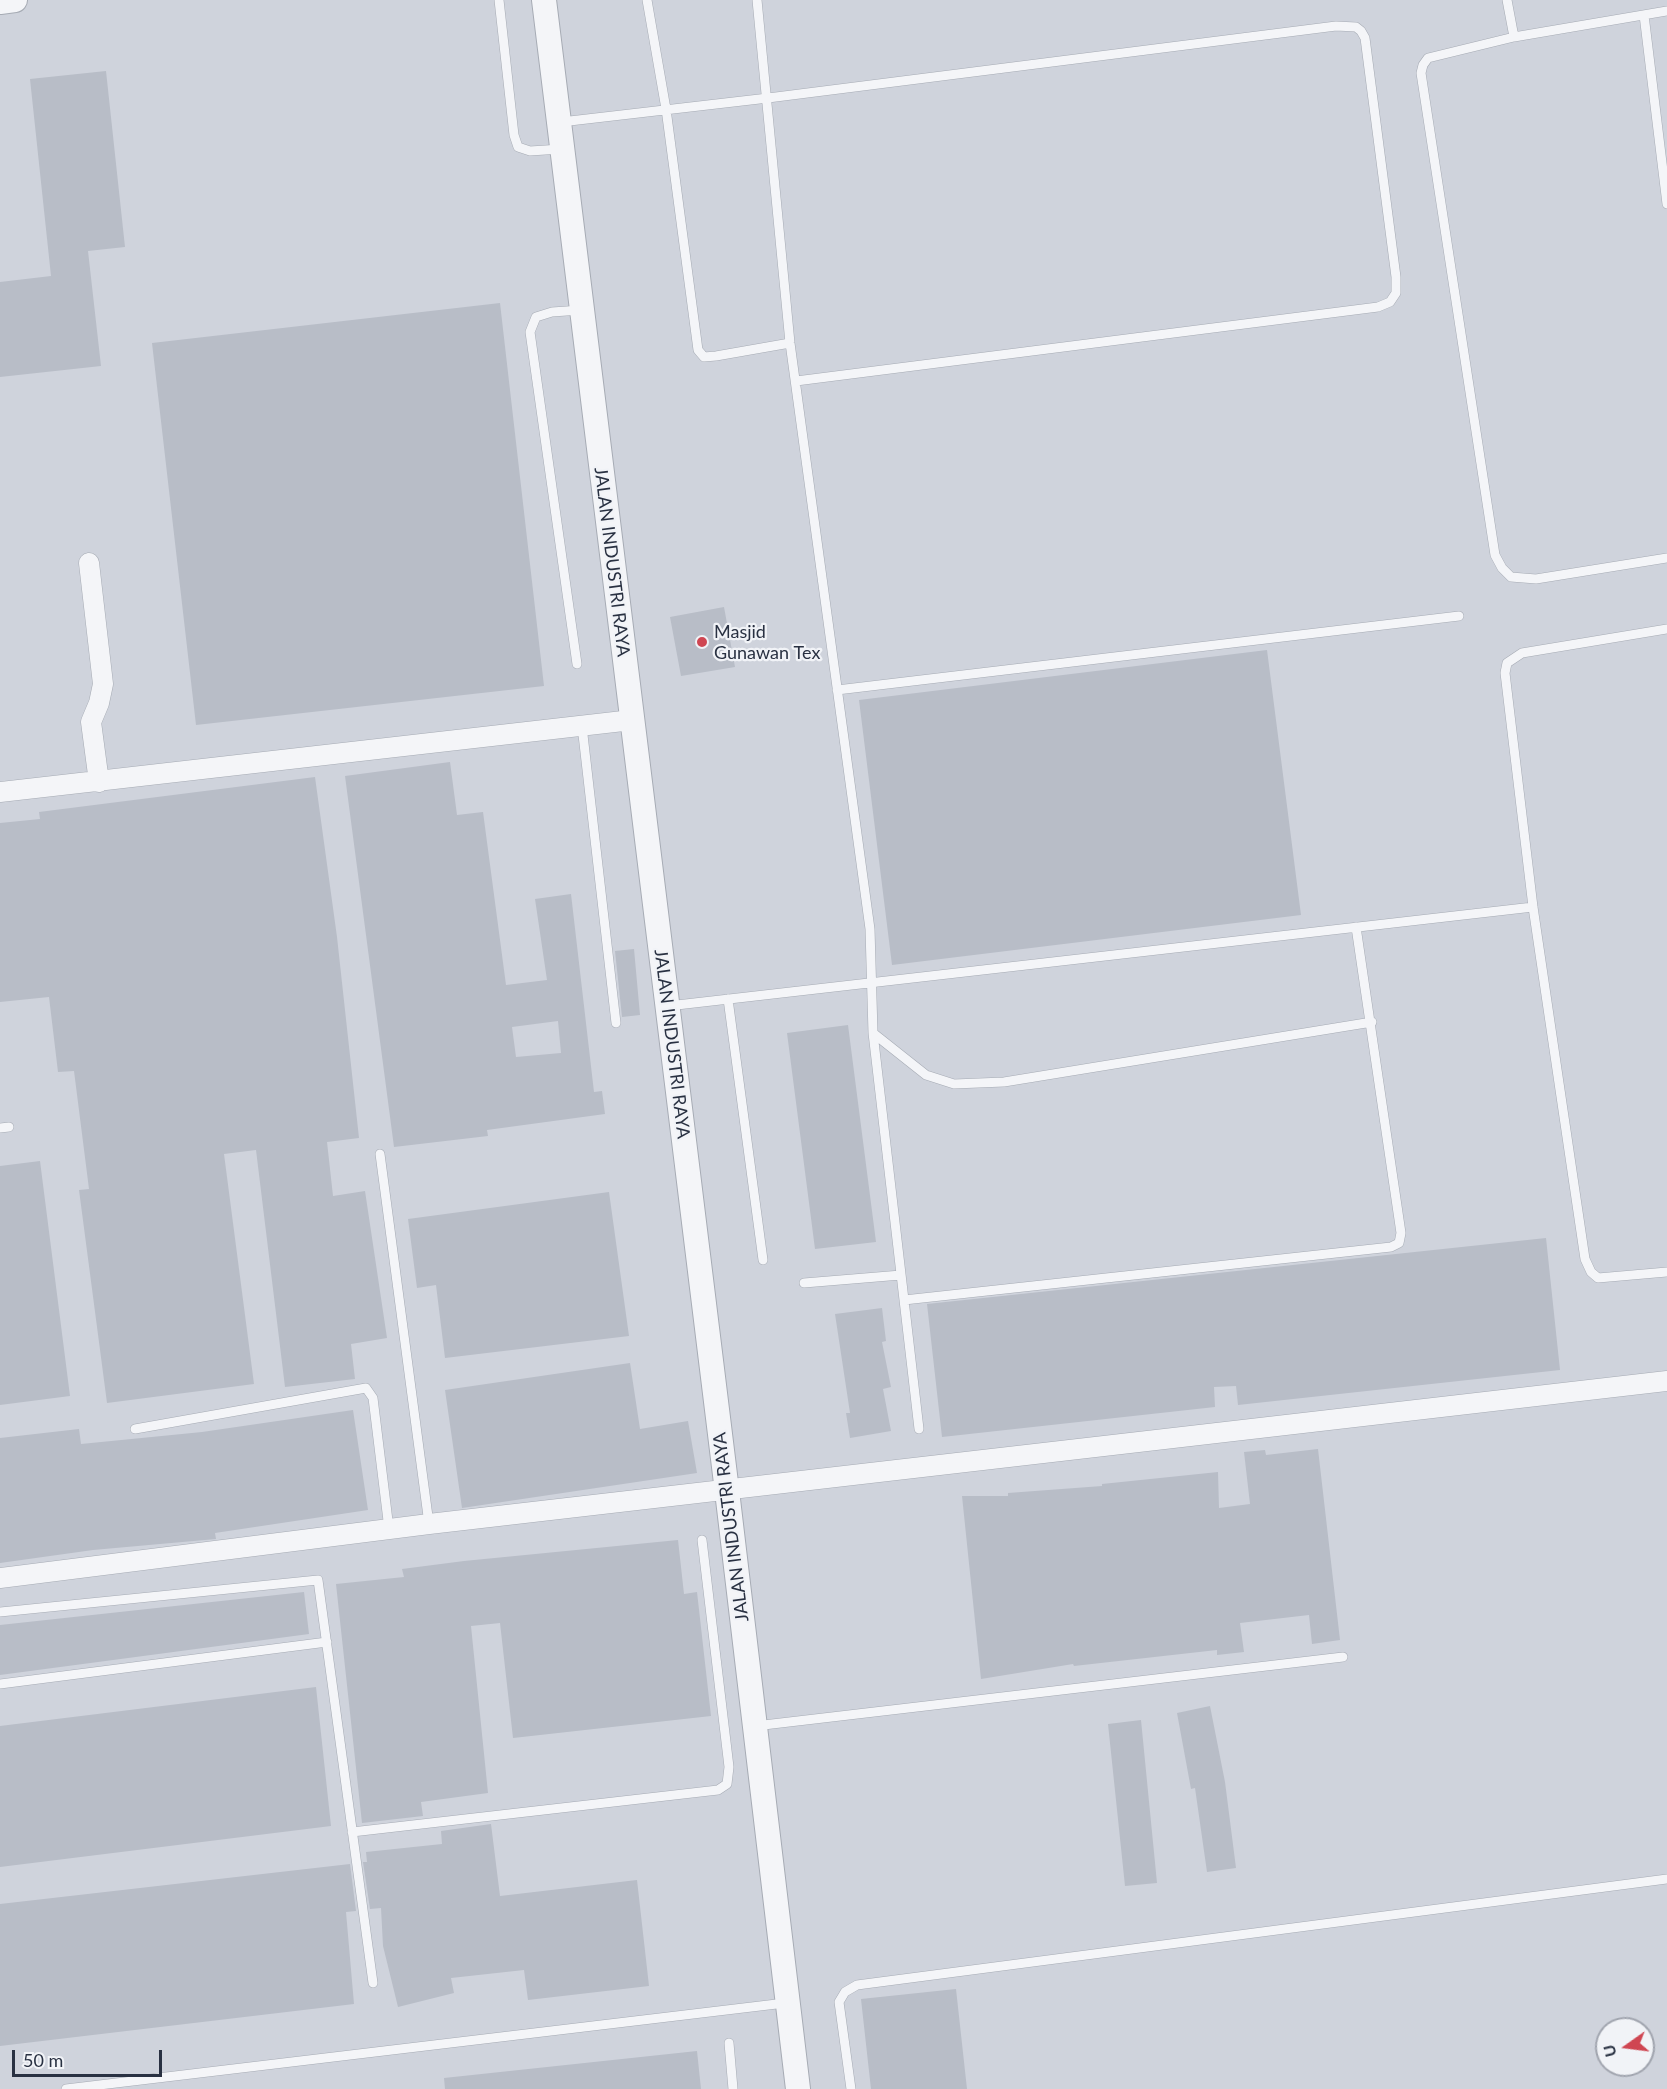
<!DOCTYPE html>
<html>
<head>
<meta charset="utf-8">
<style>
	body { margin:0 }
	#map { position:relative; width:1667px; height:2089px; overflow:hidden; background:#e1e4ea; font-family:Lato,sans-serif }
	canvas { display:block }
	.north { position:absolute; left:1595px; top:2017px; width:60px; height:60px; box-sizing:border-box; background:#f1f3f7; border:2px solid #a1a5af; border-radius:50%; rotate:256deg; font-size:16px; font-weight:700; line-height:24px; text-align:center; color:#293142 }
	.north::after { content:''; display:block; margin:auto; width:21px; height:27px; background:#cf4652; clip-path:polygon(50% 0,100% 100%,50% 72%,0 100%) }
	.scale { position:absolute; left:12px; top:2050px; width:150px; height:27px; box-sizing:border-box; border:3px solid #293142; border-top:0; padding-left:8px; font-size:18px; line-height:21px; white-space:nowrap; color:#293142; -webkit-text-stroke:4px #f1f3f7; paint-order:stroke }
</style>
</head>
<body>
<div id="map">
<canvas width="1667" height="2089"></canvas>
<div class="north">U</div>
<div class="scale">50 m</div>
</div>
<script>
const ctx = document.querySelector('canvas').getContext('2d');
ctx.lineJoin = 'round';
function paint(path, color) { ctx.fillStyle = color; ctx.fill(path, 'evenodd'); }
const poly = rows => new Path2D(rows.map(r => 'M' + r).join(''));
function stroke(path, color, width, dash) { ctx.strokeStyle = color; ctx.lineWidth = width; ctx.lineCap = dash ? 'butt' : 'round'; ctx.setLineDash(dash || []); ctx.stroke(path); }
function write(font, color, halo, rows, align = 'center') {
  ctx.font = font + ' Lato,sans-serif'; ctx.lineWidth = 4.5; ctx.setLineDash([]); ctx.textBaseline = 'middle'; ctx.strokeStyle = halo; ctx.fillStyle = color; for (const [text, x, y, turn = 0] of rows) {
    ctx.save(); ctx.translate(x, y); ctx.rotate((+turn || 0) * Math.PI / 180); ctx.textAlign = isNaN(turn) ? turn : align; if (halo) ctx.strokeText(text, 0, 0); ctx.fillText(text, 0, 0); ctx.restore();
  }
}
const built = poly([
	[0,0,1667,0,1667,2089,0,2089],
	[1607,2029,1643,2029,1643,2065,1607,2065]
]);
const building = poly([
	[106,71,125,247,88,251,101,366,0,377,0,282,51,276,30,79],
	[500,303,544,686,196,725,152,343],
	[724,607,735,667,681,676,670,617],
	[1267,650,1301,915,892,965,859,700],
	[450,762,457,815,483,812,506,985,547,980,535,899,571,894,594,1092,602,1091,605,1114,487,1130,488,1136,394,1147,345,776],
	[558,1021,561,1053,516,1057,512,1027],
	[315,777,337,937,359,1138,327,1142,333,1196,365,1191,387,1338,351,1344,355,1379,285,1387,256,1150,224,1154,254,1384,107,1403,79,1190,89,1189,74,1071,58,1072,49,997,0,1002,0,823,40,819,39,812],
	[634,949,640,1015,622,1017,615,951],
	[848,1025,876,1242,815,1249,787,1033],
	[40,1161,70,1396,0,1405,0,1166],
	[609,1192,629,1336,445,1358,436,1285,417,1288,408,1219],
	[1546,1238,1560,1370,1238,1405,1236,1386,1214,1387,1215,1407,942,1437,927,1304],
	[882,1308,886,1341,882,1342,891,1387,883,1389,891,1431,850,1438,846,1413,850,1413,835,1314],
	[630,1363,640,1429,688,1421,697,1473,462,1508,445,1390],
	[353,1410,368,1510,215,1533,216,1539,93,1550,0,1563,0,1438,79,1429,81,1444,202,1432],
	[1318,1449,1340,1640,1312,1644,1309,1615,1240,1623,1244,1652,1217,1655,1217,1650,1074,1666,1073,1664,981,1679,962,1496,1008,1496,1008,1493,1102,1486,1102,1484,1218,1472,1219,1508,1250,1504,1244,1452,1265,1450,1266,1455],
	[678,1540,684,1594,697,1592,711,1716,513,1738,500,1623,471,1626,488,1793,421,1802,423,1816,362,1823,336,1584,404,1577,402,1569,464,1561],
	[304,1592,309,1634,0,1675,0,1625],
	[316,1687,331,1826,0,1867,0,1726],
	[1210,1706,1225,1782,1236,1868,1207,1872,1195,1788,1191,1789,1177,1713],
	[1141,1720,1157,1883,1125,1886,1108,1724],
	[491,1824,500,1896,637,1880,649,1986,528,2000,524,1970,451,1978,454,1993,398,2007,383,1946,381,1908,370,1909,363,1862,367,1862,366,1852,442,1844,441,1831],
	[350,1864,356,1911,346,1912,354,2004,0,2046,0,1904],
	[956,1989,967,2089,871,2089,861,1999],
	[697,2051,701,2089,445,2089,444,2078]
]);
const service = poly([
	[499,0,514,135,518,147,530,151,561,149],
	[647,0,666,109,698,350,704,357,716,356,790,343],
	[757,0,790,343,870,929,873,1033,919,1429],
	[1507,0,1514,37,1667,11],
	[1644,15,1667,204],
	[1514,37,1428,58,1423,65,1421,73,1495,555,1502,568,1511,577,1536,579,1667,558],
	[561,122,768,98,1336,26,1356,27,1361,31,1365,38,1396,277,1396,293,1390,302,1378,307,796,381],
	[1667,629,1522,653,1507,663,1505,673,1533,907,1585,1259,1591,1272,1598,1278,1667,1272],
	[577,664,530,332,536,317,552,312,581,310],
	[837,690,1459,616],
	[582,726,616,1023],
	[728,999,763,1260],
	[668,1006,1533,907],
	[873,1033,926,1075,954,1084,1004,1082,1372,1022],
	[0,1128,9,1127],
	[380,1154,429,1524],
	[804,1283,901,1275],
	[904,1300,1391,1247,1399,1243,1401,1233,1356,927],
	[135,1429,366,1388,373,1398,389,1529],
	[0,1612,318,1580,373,1983],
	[0,1684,327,1642],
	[755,1726,1343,1657],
	[352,1832,718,1790,727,1784,729,1767,702,1540],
	[729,2043,733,2089],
	[66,2089,785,2003],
	[851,2089,839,2002,845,1992,857,1985,1667,1879]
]);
const minor = poly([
	[89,563,103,684,99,703,91,722,99,782],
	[0,792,632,720],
	[0,1578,429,1524,1667,1381]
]);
const tertiary = poly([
	[544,0,727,1491,798,2089],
	[0,2,15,0]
]);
const markers = [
	[702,642,6,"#cf4652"]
];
const streetNames = [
	["JALAN INDUSTRI RAYA",612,562,83],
	["JALAN INDUSTRI RAYA",672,1044,83],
	["JALAN INDUSTRI RAYA",731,1527,-97]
];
const poiNames = [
	["Masjid",714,632],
	["Gunawan Tex",714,653]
];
paint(built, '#cfd3dc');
paint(building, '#b8bdc7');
stroke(service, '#a6abb4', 10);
stroke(minor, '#a6abb4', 21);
stroke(tertiary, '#a6abb4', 26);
stroke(service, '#f4f5f8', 9);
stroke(minor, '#f4f5f8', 20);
stroke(tertiary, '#f4f5f8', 24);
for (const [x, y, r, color] of markers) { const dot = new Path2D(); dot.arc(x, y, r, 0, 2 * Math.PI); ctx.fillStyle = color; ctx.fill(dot); stroke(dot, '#f1f3f7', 2); }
write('18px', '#293142', '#f1f3f7', streetNames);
write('18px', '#293142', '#f1f3f7', poiNames, 'left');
</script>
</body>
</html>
